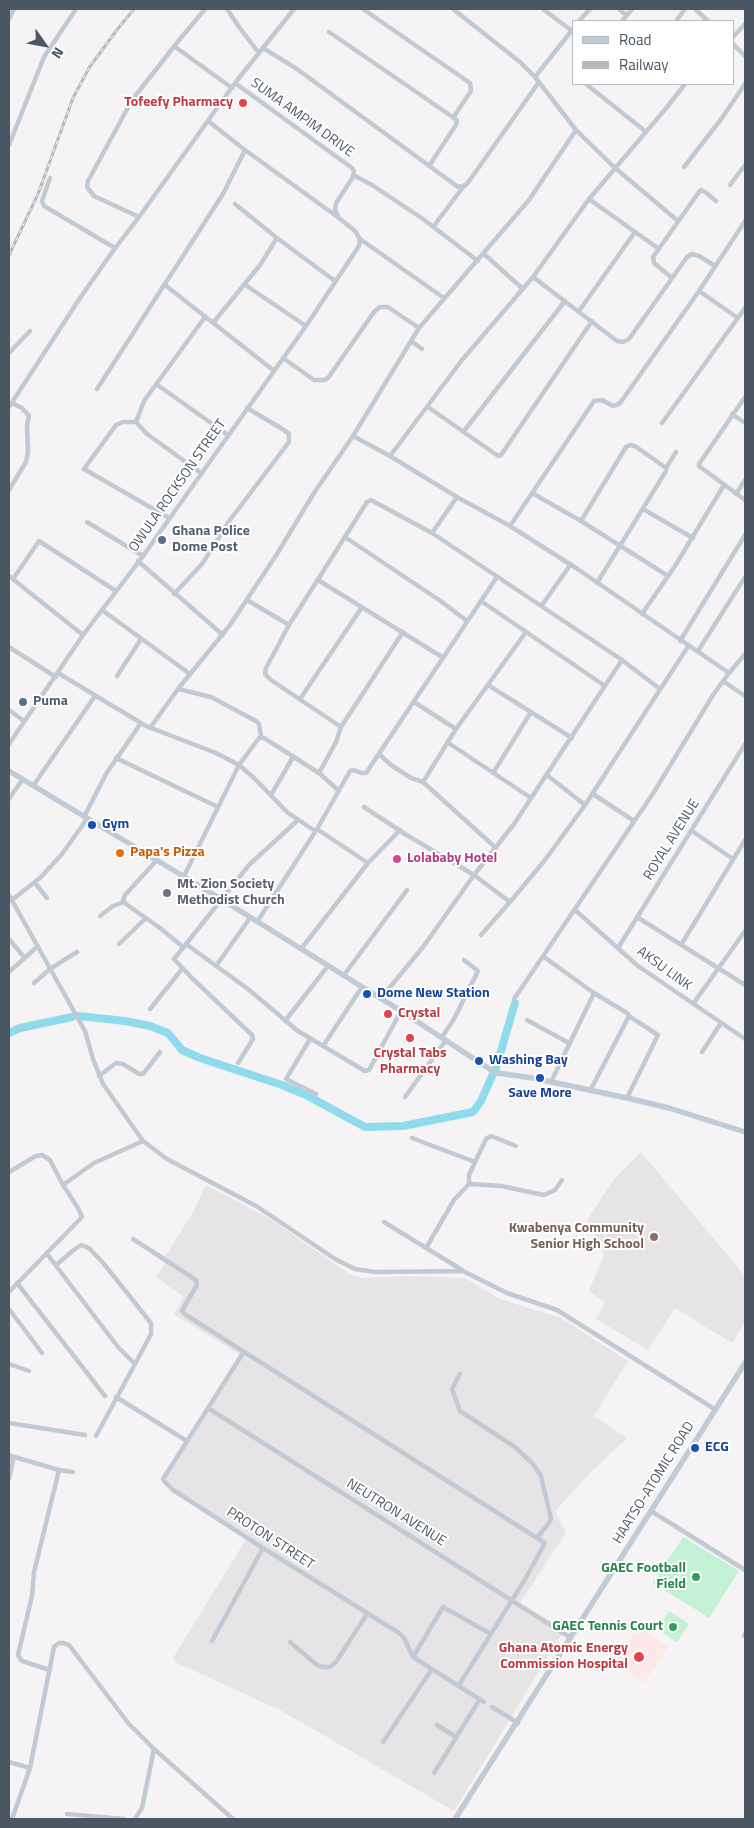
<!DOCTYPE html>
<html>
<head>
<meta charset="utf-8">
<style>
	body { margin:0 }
	#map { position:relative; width:754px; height:1828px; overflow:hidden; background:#f5f3f3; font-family:"Titillium Web",sans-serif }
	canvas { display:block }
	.frame { position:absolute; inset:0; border:10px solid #4a5661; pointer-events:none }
	.legend { position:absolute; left:572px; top:20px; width:162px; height:65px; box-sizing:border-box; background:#fff; border:1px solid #b7bbc0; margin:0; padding:6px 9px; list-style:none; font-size:15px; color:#4a5661 }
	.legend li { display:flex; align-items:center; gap:10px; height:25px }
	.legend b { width:25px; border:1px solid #b7bbc0 }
	.north { position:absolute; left:20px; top:20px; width:50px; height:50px; -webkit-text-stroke:4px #fff; paint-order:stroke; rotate:122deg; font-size:14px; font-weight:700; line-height:20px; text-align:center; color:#4a5661 }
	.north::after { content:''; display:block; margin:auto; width:18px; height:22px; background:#4a5661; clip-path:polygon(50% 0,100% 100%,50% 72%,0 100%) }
</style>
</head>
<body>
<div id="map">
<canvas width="754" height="1828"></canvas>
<div class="frame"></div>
<ul class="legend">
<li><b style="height:6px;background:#c1cbd6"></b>Road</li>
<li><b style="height:6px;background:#b5b8bd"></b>Railway</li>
</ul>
<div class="north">N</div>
</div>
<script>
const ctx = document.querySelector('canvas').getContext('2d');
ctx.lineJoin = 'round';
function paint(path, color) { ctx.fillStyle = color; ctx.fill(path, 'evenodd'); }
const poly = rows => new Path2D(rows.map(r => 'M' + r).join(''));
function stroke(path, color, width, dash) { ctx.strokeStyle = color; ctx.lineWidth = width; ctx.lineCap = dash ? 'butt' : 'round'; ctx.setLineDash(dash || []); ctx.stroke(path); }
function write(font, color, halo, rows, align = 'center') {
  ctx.font = font + ' "Titillium Web",sans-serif'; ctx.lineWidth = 4; ctx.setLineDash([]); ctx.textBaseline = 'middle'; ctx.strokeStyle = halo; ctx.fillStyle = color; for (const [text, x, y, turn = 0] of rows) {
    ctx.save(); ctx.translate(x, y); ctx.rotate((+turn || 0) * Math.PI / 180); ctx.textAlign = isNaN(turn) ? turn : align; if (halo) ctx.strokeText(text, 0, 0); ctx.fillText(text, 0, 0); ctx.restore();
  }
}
const education = poly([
	[641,1152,745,1276,745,1322,732,1343,675,1308,648,1350,596,1319,605,1303,589,1291,604,1255,587,1220,614,1179],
	[206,1185,272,1220,349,1274,362,1278,409,1276,465,1278,500,1299,561,1318,628,1361,594,1416,627,1438,589,1474,555,1511,566,1533,520,1603,564,1630,454,1811,282,1711,175,1662,173,1658,248,1536,171,1487,165,1478,240,1355,174,1314,184,1297,156,1277,165,1264,162,1261,192,1214]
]);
const medical = poly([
	[642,1629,668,1647,644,1683,613,1662,620,1652,617,1649,621,1644,625,1647,634,1633,638,1635]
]);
const green = poly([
	[683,1537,739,1571,709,1618,653,1583],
	[669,1611,689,1624,677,1642,657,1629]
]);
const river = poly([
	[79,1016,125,1021,150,1026,168,1033,182,1050,200,1058,282,1085,306,1095,365,1127,403,1126,473,1112,481,1101,493,1074],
	[9,1033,20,1028,72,1017],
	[496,1068,515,1003]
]);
const minor = poly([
	[227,9,239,27,259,53],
	[363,9,470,83,471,91,453,118],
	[453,9,520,62,535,77,576,130,614,167,678,221],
	[543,9,572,31],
	[619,9,626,15],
	[695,9,708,21],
	[9,19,14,9],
	[579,21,590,9],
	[622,21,632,9],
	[676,21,685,9],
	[329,32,457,120,456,125,429,166],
	[733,37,745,24],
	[733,44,745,56],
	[174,46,232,88],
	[263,48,297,69,458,187,466,185,472,177,539,82],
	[535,77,573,29],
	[235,83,352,168,354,171,353,177,336,203,335,210,338,216],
	[586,84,645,131],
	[208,121,245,150,339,218,355,231,360,239,444,298],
	[9,145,44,57,76,9],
	[684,167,722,118,745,84],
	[353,175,372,185,423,219,478,261],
	[50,178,42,201,44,206,115,248],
	[730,185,745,165],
	[589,199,659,249],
	[235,204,277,238,335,281],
	[139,217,94,196,87,187,88,181,132,100,180,39,205,9],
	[433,227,463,187],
	[484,254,523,289],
	[533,277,617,341,623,342,629,339,687,257,692,254,699,256,715,266],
	[671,277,654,263,653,257,699,192,701,190,705,192,716,201],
	[244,284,306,326],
	[165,285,273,370],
	[699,291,738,318],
	[579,311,635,232],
	[213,323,260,265,277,238],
	[411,341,422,349],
	[9,353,30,331],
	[283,358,314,380,324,380,328,378,374,312,380,307,388,307,419,328],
	[156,384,228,435],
	[97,389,223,194,245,150],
	[745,397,699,464,699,466,745,500],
	[9,407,80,298,113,251,139,217,235,83,294,9],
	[428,407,498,456,501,455,592,321],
	[732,414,745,423],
	[136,422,123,422,116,425,84,469,169,518],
	[662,423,745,308],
	[464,431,565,301],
	[353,436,390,456,457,497,510,526,576,568,729,673,745,654],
	[390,456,462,360,533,277,589,199,668,106,685,84],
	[201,473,147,434,136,422,144,401,205,317],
	[9,490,26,462,28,452,27,426,29,416,22,408,12,403],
	[532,493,581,521,668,576],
	[736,494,745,480],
	[643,509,693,538],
	[581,521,626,447,630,445,635,446,666,468],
	[87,522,143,556],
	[510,526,594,401,602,400,613,406,619,404,623,399,699,291,745,221],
	[432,533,457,497],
	[345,537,442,602,467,621],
	[138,561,223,635],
	[9,576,83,635],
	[13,579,39,541,116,591],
	[318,580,442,657],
	[597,583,666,471,666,468,676,452],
	[174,594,202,564,230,520,289,442,289,434,284,430,247,408],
	[247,600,289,625],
	[481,601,605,686],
	[542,605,571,564],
	[102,610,190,674],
	[642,614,675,566,724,485],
	[680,641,745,535],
	[9,647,56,677],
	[698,651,745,577],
	[58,673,146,726,216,753,239,765,254,778,287,812,315,831],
	[117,676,141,639],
	[723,681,745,696],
	[488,685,572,738],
	[178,689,211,697,256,721,259,724,261,737],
	[300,699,362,607],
	[414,702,456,729],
	[9,710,24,721],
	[341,727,271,680,265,674,266,668,289,625,367,502,371,500,432,533,622,660,660,689],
	[150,728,178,689,230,625,277,554,314,493,353,436,419,328,529,200,576,130],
	[447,742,531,798],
	[9,744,83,635,143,556,306,326,359,246,360,239],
	[379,754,391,765,411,778,423,782,496,848],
	[116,758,218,807],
	[319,773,336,742,341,727,403,632],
	[493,773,531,712],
	[547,775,585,805],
	[423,782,456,729,526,632],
	[33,786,95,696],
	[593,794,634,821],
	[271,795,293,757],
	[9,799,22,780],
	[364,807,405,834,474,875,514,824,622,660],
	[84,817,106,774,141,723],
	[317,829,368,863],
	[692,831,733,859],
	[157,860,125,895,123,900,126,904,160,928,183,947],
	[184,876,239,765,259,738,264,738,319,773,339,791],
	[35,883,47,898],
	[9,895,85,1031,93,1059,103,1084,143,1141,167,1159,258,1207,335,1259,355,1269,375,1272,463,1271,507,1293,557,1310,716,1410],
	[12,900,41,877,62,854,87,819],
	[575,910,638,966,745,1039],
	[100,916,113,906,124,902],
	[637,917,745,985],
	[257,922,317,829,350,771,353,770,362,773,366,773,497,577],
	[481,935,510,902],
	[9,939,24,957],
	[119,944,146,918],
	[186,944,248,989,298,1031,365,1071,369,1070,401,1011],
	[681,945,745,840],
	[618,948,745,744],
	[301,949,368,863,400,830],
	[544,957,594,993,551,1082],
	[216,966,250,918],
	[9,972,38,946],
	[344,975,407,890],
	[34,983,50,969,77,952],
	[381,998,423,947,474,875,510,902,545,860,585,805,689,645],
	[514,999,654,792,713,695,729,673],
	[693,1004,745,931],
	[150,1009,182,969],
	[527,1020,569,1043],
	[285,1021,328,966],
	[442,1037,454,1019,478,971,464,960],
	[310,1039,286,1079,316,1094],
	[323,1046,362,987],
	[702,1052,721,1023],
	[238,1063,253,1039,252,1035,193,979,174,959,249,865,298,820],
	[99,1076,116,1063,123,1064,139,1074,143,1074,160,1052],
	[590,1091,629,1016,627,1013,594,993],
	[405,1097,446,1040],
	[627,1098,658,1035,629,1016],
	[412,1138,475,1162],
	[9,1172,36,1156,42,1155,50,1160,63,1185,94,1163,143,1141],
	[469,1184,469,1175,486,1139,491,1136,516,1146],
	[384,1222,462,1270],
	[133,1239,196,1280,197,1285,183,1309,182,1311,186,1315,545,1543,524,1581,459,1685],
	[426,1248,454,1200,469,1184,501,1186,544,1195,555,1190,562,1180],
	[47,1254,118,1347,135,1364,96,1436],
	[56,1265,75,1249,81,1245,89,1248,104,1264,151,1323,151,1334,135,1364],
	[17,1283,105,1396],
	[9,1292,82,1217,78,1208,63,1185],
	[9,1309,42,1353],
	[243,1353,163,1479,165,1482,173,1490,263,1548,399,1633,404,1638,413,1657,484,1702],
	[9,1364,29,1371],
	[460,1374,452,1389,460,1411,515,1447,533,1464,541,1476,551,1519,549,1523,537,1538],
	[116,1397,187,1441],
	[208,1408,571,1638],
	[9,1423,85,1435],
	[11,1456,59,1470,34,1572,32,1596,18,1655,22,1661,50,1670],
	[59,1470,73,1472],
	[9,1478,13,1461,10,1455],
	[651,1511,745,1570],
	[744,1636,745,1634],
	[212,1641,263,1548],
	[290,1642,317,1665,323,1667,330,1667,336,1662,367,1614],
	[413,1657,443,1607,491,1634],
	[492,1707,518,1723],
	[437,1725,456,1737],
	[383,1742,432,1669],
	[9,1762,30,1768,54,1647,59,1643,63,1643,69,1645,129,1724,154,1749,233,1819],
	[434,1773,480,1699],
	[67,1814,124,1819],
	[12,1819,30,1768],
	[135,1819,142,1808,154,1749]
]);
const secondary = poly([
	[9,771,221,899,401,1011,491,1070,497,1073,533,1078,627,1098,669,1108,745,1132],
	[455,1819,745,1363]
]);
const rail = poly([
	[9,255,38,194,73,98,89,68,116,31,134,9]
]);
const markers = [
	[243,103,5,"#e0444e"],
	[162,540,5,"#5c6f8a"],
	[23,702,5,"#5c6f8a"],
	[92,825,5,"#1a4fb4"],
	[120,853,5,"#e8710a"],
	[397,859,5,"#d1479c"],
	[167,893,5,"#6b7280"],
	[367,994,5,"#1a4fb4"],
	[388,1014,5,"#e0444e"],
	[410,1038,5,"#e0444e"],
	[479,1061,5,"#1a4fb4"],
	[540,1078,5,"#1a4fb4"],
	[654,1237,5,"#8d6e63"],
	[695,1448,5,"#1a4fb4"],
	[696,1577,5,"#2e9e5b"],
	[673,1627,5,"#2e9e5b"],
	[639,1657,6,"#e0444e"]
];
const healthNames = [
	["Tofeefy Pharmacy",233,103],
	["Crystal",398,1014,"left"],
	["Crystal Tabs",410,1054,"center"],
	["Pharmacy",410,1070,"center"],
	["Ghana Atomic Energy",628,1649],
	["Commission Hospital",628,1665]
];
const streetNames = [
	["SUMA AMPIM DRIVE",302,118,36],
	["OWULA ROCKSON STREET",178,486,-55],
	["ROYAL AVENUE",672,840,-58],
	["AKSU LINK",664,969,36],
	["HAATSO-ATOMIC ROAD",654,1483,-58],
	["NEUTRON AVENUE",396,1513,32],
	["PROTON STREET",270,1539,33]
];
const serviceNames = [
	["Ghana Police",172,532],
	["Dome Post",172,548],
	["Puma",33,702]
];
const transitNames = [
	["Gym",102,825],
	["Dome New Station",377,994],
	["Washing Bay",489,1061],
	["Save More",540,1094,"center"],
	["ECG",705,1448]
];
const foodNames = [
	["Papa's Pizza",130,853]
];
const hotelNames = [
	["Lolababy Hotel",407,859]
];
const worshipNames = [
	["Mt. Zion Society",177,885],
	["Methodist Church",177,901]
];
const educationNames = [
	["Kwabenya Community",644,1229],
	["Senior High School",644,1245]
];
const leisureNames = [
	["GAEC Football",686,1569],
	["Field",686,1585],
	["GAEC Tennis Court",663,1627]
];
paint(education, '#e6e4e5');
paint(medical, '#fce8e6');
paint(green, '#c3f1d5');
stroke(river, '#90daee', 8);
stroke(minor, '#c1cad2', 4.5);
stroke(secondary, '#c1cbd6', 5.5);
stroke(rail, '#b5b8bd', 3);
stroke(rail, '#fff', 1, [4]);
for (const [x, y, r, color] of markers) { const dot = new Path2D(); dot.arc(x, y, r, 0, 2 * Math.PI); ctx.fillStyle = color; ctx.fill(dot); stroke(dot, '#fff', 2); }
write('bold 14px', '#be3a42', '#fff', healthNames, 'right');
write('14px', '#4a5661', '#fff', streetNames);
write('bold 14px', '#4e5e75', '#fff', serviceNames, 'left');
write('bold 14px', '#164399', '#fff', transitNames, 'left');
write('bold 14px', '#c56008', '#fff', foodNames, 'left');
write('bold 14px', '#b23c85', '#fff', hotelNames, 'left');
write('bold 14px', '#5b616d', '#fff', worshipNames, 'left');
write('bold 14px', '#785e54', '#fff', educationNames, 'right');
write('bold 14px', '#27864d', '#fff', leisureNames, 'right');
</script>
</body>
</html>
